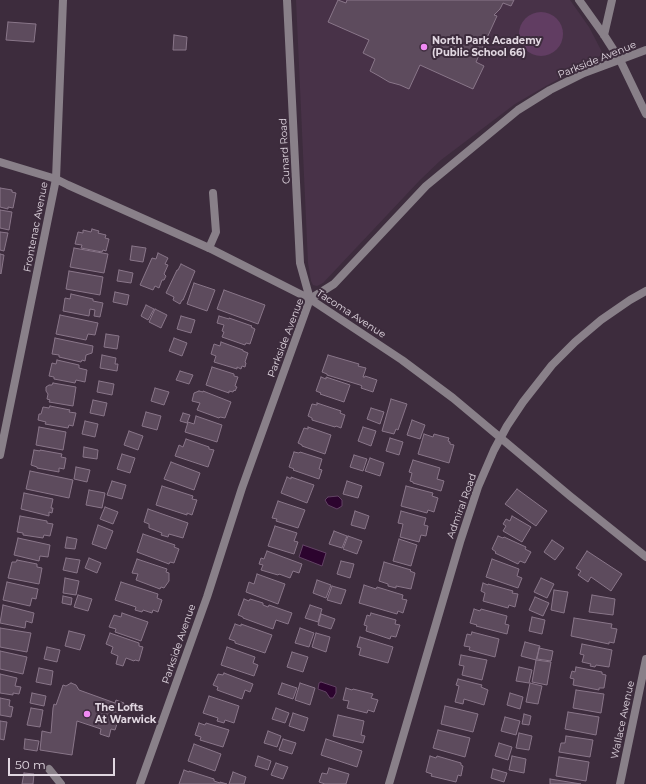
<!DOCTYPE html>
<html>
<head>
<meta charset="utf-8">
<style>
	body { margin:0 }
	#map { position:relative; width:646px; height:784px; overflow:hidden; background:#3d2c3d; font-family:Montserrat,sans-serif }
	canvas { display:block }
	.scale { position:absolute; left:8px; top:758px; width:107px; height:18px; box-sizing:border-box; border:2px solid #e1d7e1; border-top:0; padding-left:5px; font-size:12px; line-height:14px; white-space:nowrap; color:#e1d7e1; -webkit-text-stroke:3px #3d2c3d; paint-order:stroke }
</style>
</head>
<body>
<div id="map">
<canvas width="646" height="784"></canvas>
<div class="scale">50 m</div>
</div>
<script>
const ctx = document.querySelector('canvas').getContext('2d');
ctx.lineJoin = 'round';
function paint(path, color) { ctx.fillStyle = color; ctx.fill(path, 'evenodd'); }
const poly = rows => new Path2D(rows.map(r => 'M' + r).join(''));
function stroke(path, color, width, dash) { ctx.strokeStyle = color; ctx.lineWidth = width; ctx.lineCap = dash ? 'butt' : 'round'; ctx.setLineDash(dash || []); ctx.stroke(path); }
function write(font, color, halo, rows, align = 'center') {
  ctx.font = font + ' Montserrat,sans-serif'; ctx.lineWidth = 4; ctx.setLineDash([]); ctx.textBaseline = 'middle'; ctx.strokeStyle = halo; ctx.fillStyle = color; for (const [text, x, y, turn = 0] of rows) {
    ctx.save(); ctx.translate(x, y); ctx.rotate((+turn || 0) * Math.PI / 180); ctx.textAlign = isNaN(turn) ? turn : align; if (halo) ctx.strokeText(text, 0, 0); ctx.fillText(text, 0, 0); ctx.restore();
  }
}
const built = poly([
	[296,0,570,0,589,27,602,52,602,54,597,58,581,67,544,87,515,104,441,160,420,180,323,283,317,286,313,285,311,281,308,263]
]);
const green = poly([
	'519 34a22 22 0 1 1 44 0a22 22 0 1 1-44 0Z'
]);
const water = poly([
	[328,497,338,496,342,500,342,506,337,509,328,505,325,500,328,497],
	[303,545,326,553,322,566,299,557,303,545],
	[321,682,336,687,336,693,333,698,330,698,326,692,318,689,319,683,321,682]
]);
const building = poly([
	[338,0,346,3,347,0,514,0,511,6,503,3,500,9,494,15,497,16,476,62,484,66,473,89,420,65,409,89,400,85,389,82,379,76,370,71,375,59,363,53,369,40,328,22,338,0],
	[8,22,36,24,34,42,6,40,8,22],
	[174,35,187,37,186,50,173,50,174,35],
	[0,188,12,190,12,192,16,193,13,208,8,207,8,209,0,207,0,188],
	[0,210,12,212,9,230,0,228,0,210],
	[92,229,99,231,98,233,106,235,105,238,109,239,106,251,103,250,102,252,81,248,82,245,75,244,78,232,83,233,83,230,91,232,92,229],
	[0,232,8,233,4,251,0,250,0,232],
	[132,246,146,248,143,262,130,260,132,246],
	[74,248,108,254,104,273,70,267,74,248],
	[158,253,168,258,165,264,168,265,164,274,166,276,164,280,162,280,159,288,155,286,153,290,140,285,152,258,156,259,158,253],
	[0,254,4,255,1,274,0,273,0,254],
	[181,264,195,271,183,300,182,300,180,304,173,300,174,297,166,293,177,270,178,270,181,264],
	[119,270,133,273,131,283,117,281,119,270],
	[69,271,103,277,100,295,66,289,69,271],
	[194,283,215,290,207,311,187,304,194,283],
	[224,290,265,305,258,324,217,309,224,290],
	[115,292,129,295,127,305,113,302,115,292],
	[71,294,93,299,93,301,103,303,100,317,94,316,95,310,90,309,89,316,63,311,65,298,70,299,71,294],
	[146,305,154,309,148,320,141,316,146,305],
	[155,309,167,315,161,328,149,322,155,309],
	[60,315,98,323,95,335,88,334,86,340,56,334,60,315],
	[181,316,195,320,191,333,177,329,181,316],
	[219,316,229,319,229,318,252,326,251,327,255,329,250,344,246,343,245,345,222,337,224,332,222,331,224,325,217,323,219,316],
	[106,334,119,336,117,349,104,347,106,334],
	[55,338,93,346,92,353,86,355,85,361,82,360,81,362,59,357,59,355,52,354,55,338],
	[174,338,187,343,182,356,169,351,174,338],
	[221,342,243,350,243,351,248,353,245,362,246,363,245,367,242,366,241,369,237,367,237,369,214,362,216,356,211,354,214,344,220,346,221,342],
	[102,355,116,358,115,364,118,364,117,371,100,368,102,355],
	[328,355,359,364,358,366,366,368,363,377,365,377,365,376,377,380,373,392,361,388,362,386,360,385,327,375,327,374,322,372,328,355],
	[57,360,79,365,79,368,87,370,85,382,76,380,75,383,54,379,54,377,49,376,52,363,56,364,57,360],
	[212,367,234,374,234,376,238,377,235,386,237,387,235,391,234,390,233,392,229,391,229,393,206,385,212,367],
	[180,371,193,375,189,384,176,380,180,371],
	[321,377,326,379,326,377,350,385,344,402,320,394,321,393,316,391,321,377],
	[99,381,114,384,112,395,97,392,99,381],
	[53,383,76,387,73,406,49,402,50,400,47,399,48,394,46,391,46,387,49,385,52,385,53,383],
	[155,388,169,392,164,405,151,401,155,388],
	[199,391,203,392,203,391,231,402,225,418,220,417,219,418,197,410,200,403,192,401,194,393,199,391],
	[391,399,407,404,398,430,396,429,394,434,382,431,391,399],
	[93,400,107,403,104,416,90,413,93,400],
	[317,403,341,411,340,413,345,415,341,428,336,426,335,427,312,420,312,418,308,416,312,404,317,405,317,403],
	[50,406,70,410,69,412,76,413,73,426,69,425,68,428,45,424,46,422,38,420,39,414,41,414,43,407,49,408,50,406],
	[371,408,384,412,380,424,367,419,371,408],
	[146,412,161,416,157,430,142,426,146,412],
	[183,413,190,415,187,423,180,421,183,413],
	[196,416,222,425,217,442,185,432,188,422,194,424,196,416],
	[412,420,425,425,420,439,407,435,412,420],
	[85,421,98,424,95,437,82,434,85,421],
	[39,427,66,432,63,450,36,445,39,427],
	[308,427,331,435,325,454,302,446,302,445,298,443,304,428,308,429,308,427],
	[363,427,376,431,371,446,358,441,363,427],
	[129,431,143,436,138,450,124,445,129,431],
	[424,434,433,437,434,434,449,438,448,441,450,442,450,444,454,445,449,463,418,454,424,434],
	[390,438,403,442,399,455,386,451,390,438],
	[186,439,209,447,209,449,214,450,208,467,175,456,179,445,183,447,186,439],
	[84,447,98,450,97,459,83,457,84,447],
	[34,450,40,451,40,450,62,454,61,457,66,458,64,469,59,468,59,472,37,468,37,467,31,465,34,450],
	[294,452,299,453,300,452,322,459,319,469,322,470,319,479,293,470,294,469,289,467,294,452],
	[122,454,135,458,130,473,117,469,122,454],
	[354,455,367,459,363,471,350,467,354,455],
	[370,458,384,463,380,476,365,471,370,458],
	[413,460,440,468,437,479,444,481,441,491,413,483,413,482,410,481,412,473,409,472,413,460],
	[171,462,200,473,194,490,164,479,171,462],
	[76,467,90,470,87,482,74,479,76,467],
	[30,471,73,480,69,498,26,489,30,471],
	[287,477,291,479,291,477,314,485,307,503,281,493,287,477],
	[112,481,126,485,122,499,107,495,112,481],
	[347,481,362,486,358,498,343,494,347,481],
	[162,486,193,496,192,499,197,500,192,515,187,513,187,515,156,505,162,486],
	[406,486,433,493,432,496,438,498,434,512,428,510,427,513,401,506,406,486],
	[517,489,547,511,536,526,505,504,517,489],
	[89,490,105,493,102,508,86,505,89,490],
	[24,493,53,499,51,508,53,508,52,513,49,512,49,516,21,509,24,493],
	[278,501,305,510,298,528,276,521,277,519,272,518,278,501],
	[105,507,118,512,113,524,100,519,105,507],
	[148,509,188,523,183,538,169,534,168,537,161,535,162,533,149,528,149,524,144,522,148,509],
	[355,511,369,516,365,529,351,525,355,511],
	[401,511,426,518,424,525,428,526,426,536,421,535,419,542,400,537,403,524,398,523,401,511],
	[20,516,47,521,47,523,53,524,50,536,44,535,43,538,23,535,23,533,17,532,20,516],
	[512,516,531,527,522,542,503,531,506,526,503,524,506,519,510,521,512,516],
	[98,525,113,531,106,549,92,544,98,525],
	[275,526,297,533,294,541,298,542,294,554,268,546,275,526],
	[334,531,347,536,342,548,329,544,334,531],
	[143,534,175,545,174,547,179,549,174,563,170,562,169,564,137,552,143,534],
	[348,536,362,541,357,554,343,549,348,536],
	[498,536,503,538,504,537,526,547,525,549,531,552,525,563,520,561,518,564,495,553,496,552,492,549,498,536],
	[67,537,77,539,75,549,65,548,67,537],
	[18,538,50,545,48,557,40,556,39,561,14,555,18,538],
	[399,539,417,545,411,566,393,561,399,539],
	[552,540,564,548,555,560,544,552,552,540],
	[267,551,302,564,299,573,293,571,290,578,279,574,278,575,261,570,263,565,259,564,261,558,264,559,267,551],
	[587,551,622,574,611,591,591,577,588,582,578,575,581,571,576,568,587,551],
	[66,558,80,560,77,573,63,570,66,558],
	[89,558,101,563,97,573,85,568,89,558],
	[137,559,167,569,166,572,169,573,169,581,164,588,161,587,160,589,136,580,138,574,132,573,137,559],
	[492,559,519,569,517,576,522,578,518,588,486,577,492,559],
	[17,560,37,564,37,567,42,568,39,584,8,578,12,562,16,562,17,560],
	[341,561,354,564,350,578,337,574,341,561],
	[384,562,411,570,410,571,415,573,411,589,396,586,396,588,388,586,388,584,379,581,384,562],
	[257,574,285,584,278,604,246,592,249,582,254,584,257,574],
	[65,578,79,581,76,595,63,593,65,578],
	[541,578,554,584,547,598,534,592,541,578],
	[317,580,331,585,326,598,313,593,317,580],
	[7,582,38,589,36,599,32,598,30,606,3,600,7,582],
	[121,582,158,594,157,598,162,600,158,612,153,610,152,613,143,610,142,612,135,610,136,607,115,600,121,582],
	[483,583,488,585,488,584,513,591,512,593,518,594,515,607,509,605,508,608,483,601,485,593,481,591,483,583],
	[364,585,376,589,377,587,403,595,402,599,407,600,403,613,398,611,397,614,359,603,364,585],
	[332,586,346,590,341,604,327,600,332,586],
	[554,590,568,592,564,613,551,610,554,590],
	[78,595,92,599,88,611,74,607,78,595],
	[592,595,615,599,613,615,589,612,592,595],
	[63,596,72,598,71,605,62,603,63,596],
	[535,597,549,603,543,616,529,610,535,597],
	[244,599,249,601,250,599,263,603,263,605,268,607,269,605,292,613,288,624,276,620,273,629,243,618,243,617,238,615,244,599],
	[3,605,34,613,32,623,26,621,25,628,0,623,3,605],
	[310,605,322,609,318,622,305,618,310,605],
	[474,609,480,611,481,609,507,616,505,624,509,625,507,634,476,626,477,625,470,623,474,609],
	[122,613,148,622,141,641,115,632,116,629,109,627,114,615,121,617,122,613],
	[371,613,396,620,395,624,400,625,396,637,391,636,390,639,366,631,367,626,364,625,367,615,370,616,371,613],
	[321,614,335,619,331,629,318,625,321,614],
	[532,617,545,620,542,634,529,631,532,617],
	[574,618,612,624,611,628,617,629,614,643,609,642,609,644,571,636,574,618],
	[235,624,241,626,241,624,272,635,265,653,235,643,235,641,229,639,235,624],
	[0,628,31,633,27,652,0,647,0,628],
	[300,628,314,633,309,647,295,643,300,628],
	[69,631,85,635,80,650,65,646,69,631],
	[472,632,499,639,495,657,469,650,470,647,464,646,467,634,471,635,472,632],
	[110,633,139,643,139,646,143,647,139,661,135,660,134,661,126,658,123,666,116,664,118,656,111,653,113,647,106,644,110,633],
	[316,633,330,637,326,652,312,647,316,633],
	[360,637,393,647,388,663,359,655,361,648,357,647,360,637],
	[525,642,540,646,536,660,521,656,525,642],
	[582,644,612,650,609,667,596,665,595,667,590,666,591,664,582,662,584,655,580,654,582,644],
	[47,647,60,650,57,662,44,659,47,647],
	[227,647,255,657,253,663,258,665,254,676,221,665,227,647],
	[539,648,553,651,551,661,537,659,539,648],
	[0,651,27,657,23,674,0,669,0,651],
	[292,652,308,657,303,672,287,667,292,652],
	[461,655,487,660,482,680,462,675,464,666,459,665,461,655],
	[536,660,551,662,547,685,532,682,536,660],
	[519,667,532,670,529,683,516,681,519,667],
	[576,667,602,672,602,674,606,675,604,688,599,688,599,690,573,685,574,679,570,678,572,671,575,672,576,667],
	[39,668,53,671,51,685,36,682,39,668],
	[224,673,253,684,250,692,245,690,242,699,217,690,218,687,213,685,218,674,223,675,224,673],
	[0,674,17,678,15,686,21,687,19,694,13,693,13,695,0,693,0,674],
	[458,679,482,685,481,687,488,690,484,705,464,699,463,704,455,702,459,686,456,685,458,679],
	[71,683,76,685,79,690,115,703,116,700,124,703,115,730,111,729,109,737,100,734,101,729,77,721,72,755,40,750,42,731,51,733,53,708,54,704,56,705,63,685,66,686,71,683],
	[282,683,297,688,293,699,278,694,282,683],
	[300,683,315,688,310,705,295,700,300,683],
	[530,683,542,686,538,704,526,702,530,683],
	[346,688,352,690,353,689,373,694,371,698,378,700,374,712,368,710,367,713,347,708,349,701,343,700,346,688],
	[576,690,604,694,601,713,573,708,576,690],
	[32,693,46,696,44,706,30,703,32,693],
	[510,693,523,697,520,709,507,705,510,693],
	[209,696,239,706,234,723,225,720,224,723,217,721,218,718,203,713,209,696],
	[0,698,10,700,9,706,13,707,11,717,0,715,0,698],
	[445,706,478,714,473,732,441,724,445,706],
	[31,708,43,710,40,727,27,725,31,708],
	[276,708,289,713,285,723,272,719,276,708],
	[568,712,599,717,596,735,565,729,568,712],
	[293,713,308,718,304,731,289,726,293,713],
	[524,714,531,716,529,725,522,724,524,714],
	[338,715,364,721,361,735,365,736,363,743,333,736,338,715],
	[505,717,520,721,516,735,501,731,505,717],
	[0,721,7,722,4,740,0,739,0,721],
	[199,723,205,725,206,723,229,730,223,747,200,740,201,737,195,735,199,723],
	[438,730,470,738,465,757,433,748,438,730],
	[268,731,281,736,277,747,264,743,268,731],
	[519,733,532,736,529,750,516,748,519,733],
	[566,736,593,740,590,757,559,752,561,743,565,743,566,736],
	[25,739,39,741,37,751,24,749,25,739],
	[283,739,296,743,292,754,279,750,283,739],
	[326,739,362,751,357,767,321,755,326,739],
	[499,743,512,747,508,760,495,756,499,743],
	[194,744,221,754,215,771,188,761,194,744],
	[258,756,271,761,268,770,255,766,258,756],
	[430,756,436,758,437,756,461,763,461,765,463,766,461,776,458,775,456,782,431,776,432,774,426,772,430,756],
	[512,756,526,759,524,773,509,770,512,756],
	[559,757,589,762,586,781,556,776,559,757],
	[276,763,288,767,283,779,271,775,276,763],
	[329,768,349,774,346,784,325,784,319,782,322,773,327,774,329,768],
	[493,769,507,773,504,782,491,778,493,769],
	[184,770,189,772,189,771,214,779,214,781,220,783,220,782,227,784,179,784,184,770],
	[233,772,246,777,244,784,229,784,233,772],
	[24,773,34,774,33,784,22,784,24,773],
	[550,779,581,784,550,784,550,779]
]);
const service = poly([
	[209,248,216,232,213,193],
	[49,769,61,784]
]);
const minor = poly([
	[287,0,300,263,310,299],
	[579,0,604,35,620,60,646,114],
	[604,35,612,0],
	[0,162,56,179,68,185,209,248,310,299,402,360,453,398,570,496,646,557],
	[0,455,56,179,63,0],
	[140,784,207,597,242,488,310,299,334,284,426,186,518,110,550,90,584,73,646,50],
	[389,784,460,542,478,487,494,450,507,426,523,402,552,365,575,342,601,320,630,300,646,291],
	[620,784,646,659]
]);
const markers = [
	[424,47,4,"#f18af4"],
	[87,714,4,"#f18af4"]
];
const poiNames = [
	["North Park Academy",432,41],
	["(Public School 66)",432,53],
	["The Lofts",95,708],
	["At Warwick",95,720]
];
const streetNames = [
	["Parkside Avenue",597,60,-22],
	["Cunard Road",285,151,-93],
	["Frontenac Avenue",36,227,-79],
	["Tacoma Avenue",351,314,33],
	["Parkside Avenue",286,338,-69],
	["Admiral Road",462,506,-70],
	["Parkside Avenue",179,644,-71],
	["Wallace Avenue",623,720,-78]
];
paint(built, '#483248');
paint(green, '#613d62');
paint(water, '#2c042e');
stroke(water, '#624364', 1);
paint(building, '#5d4b5d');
stroke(building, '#897689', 1);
stroke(service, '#898089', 8);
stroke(minor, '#898089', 8);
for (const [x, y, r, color] of markers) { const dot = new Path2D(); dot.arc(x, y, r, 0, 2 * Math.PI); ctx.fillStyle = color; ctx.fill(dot); stroke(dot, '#3d2c3d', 1.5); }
write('bold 10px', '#e1d7e1', '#3d2c3d', poiNames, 'left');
write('10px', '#e1d7e1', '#3d2c3d', streetNames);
</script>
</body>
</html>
